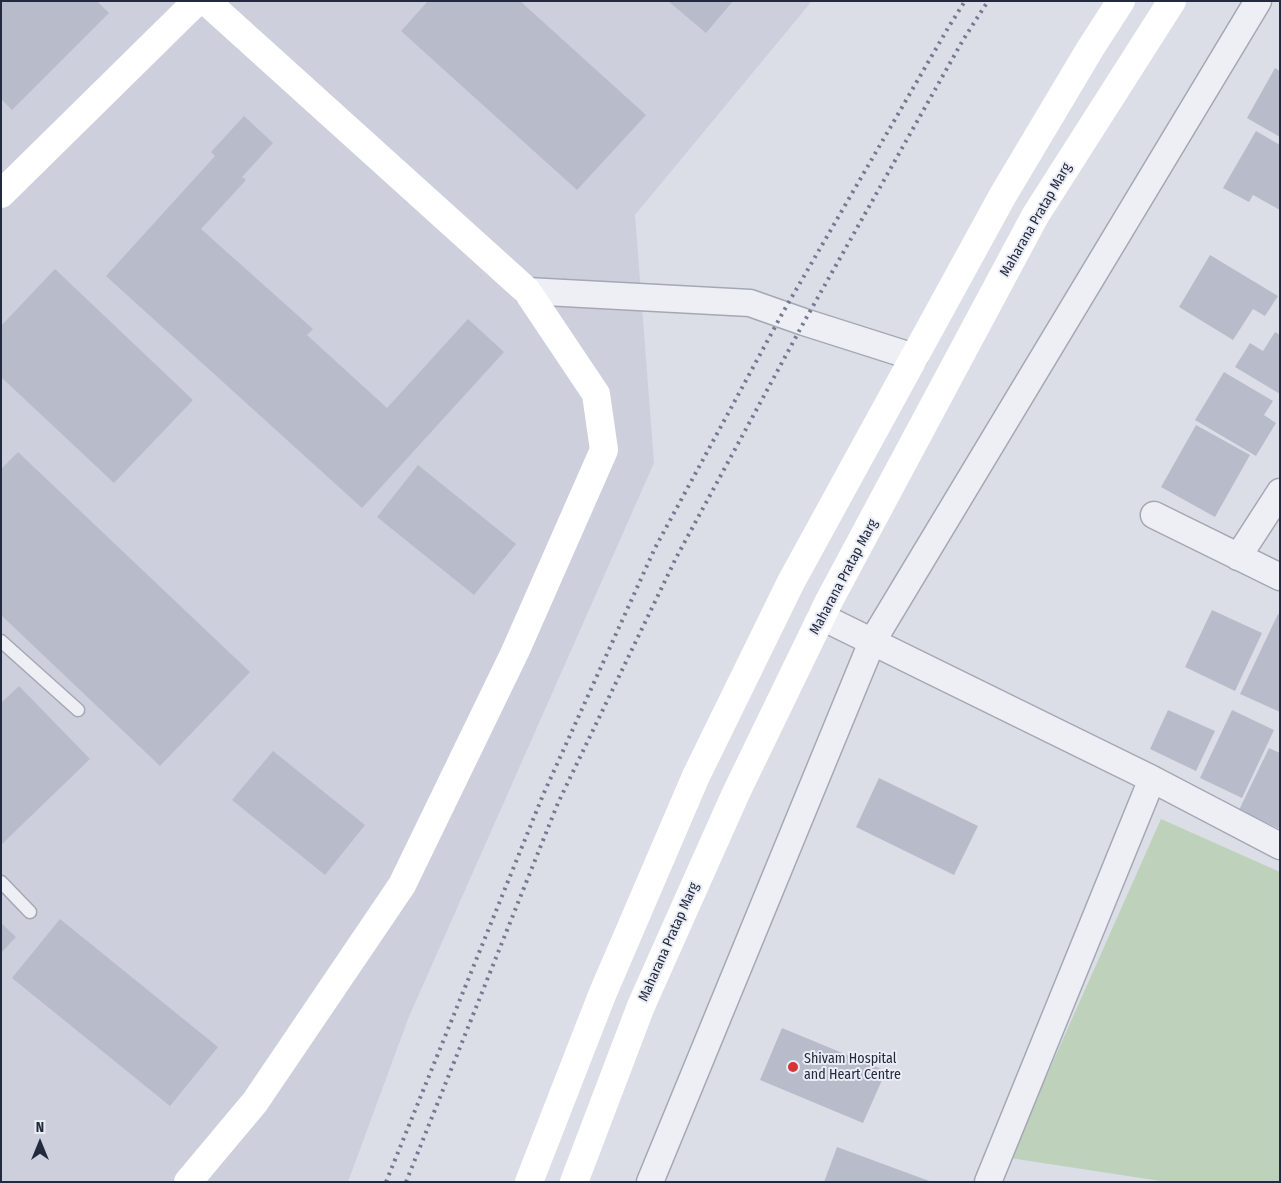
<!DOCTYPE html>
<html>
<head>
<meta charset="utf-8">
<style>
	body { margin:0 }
	#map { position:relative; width:1281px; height:1183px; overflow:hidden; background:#dbdee7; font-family:"Fira Sans Condensed",sans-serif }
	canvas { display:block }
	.frame { position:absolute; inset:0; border:2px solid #242a3e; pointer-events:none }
	.north { position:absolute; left:15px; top:1118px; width:50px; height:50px; -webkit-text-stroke:4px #eaedf5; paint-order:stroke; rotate:0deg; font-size:14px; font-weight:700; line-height:20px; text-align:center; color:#242a3e }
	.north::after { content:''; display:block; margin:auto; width:18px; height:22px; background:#242a3e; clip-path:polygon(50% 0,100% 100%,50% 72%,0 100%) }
</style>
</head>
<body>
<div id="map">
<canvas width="1281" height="1183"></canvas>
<div class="frame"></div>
<div class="north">N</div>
</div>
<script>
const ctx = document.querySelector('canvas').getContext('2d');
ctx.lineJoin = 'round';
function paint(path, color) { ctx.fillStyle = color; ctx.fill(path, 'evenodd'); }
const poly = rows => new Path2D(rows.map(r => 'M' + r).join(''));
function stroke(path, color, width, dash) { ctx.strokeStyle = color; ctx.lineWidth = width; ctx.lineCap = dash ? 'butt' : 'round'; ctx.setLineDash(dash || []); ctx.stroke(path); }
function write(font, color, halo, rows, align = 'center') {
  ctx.font = font + ' "Fira Sans Condensed",sans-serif'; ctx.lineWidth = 4; ctx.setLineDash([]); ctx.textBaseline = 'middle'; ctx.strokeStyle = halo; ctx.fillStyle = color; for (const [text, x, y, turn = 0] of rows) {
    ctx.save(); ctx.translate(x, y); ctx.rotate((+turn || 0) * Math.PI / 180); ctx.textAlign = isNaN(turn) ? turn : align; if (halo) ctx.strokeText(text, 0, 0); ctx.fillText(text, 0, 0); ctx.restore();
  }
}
const built = poly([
	[1,1,812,1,635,215,654,463,408,1019,348,1182,1,1182]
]);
const green = poly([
	[1161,819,1280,872,1280,1182,1167,1182,1010,1158]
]);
const building = poly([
	[1,1,97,1,109,13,12,110,1,99],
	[428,1,520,1,646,115,577,190,401,31],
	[668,1,733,1,706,33],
	[1275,68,1280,71,1280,137,1247,118],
	[244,116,273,143,242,177,246,180,201,229,313,329,307,335,387,408,468,319,504,352,362,508,106,276,215,156,211,152],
	[1256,131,1280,145,1280,210,1253,195,1249,202,1223,188],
	[1210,255,1278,296,1265,316,1253,309,1233,340,1179,307],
	[55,269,193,400,114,483,1,377,1,326],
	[1275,332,1280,335,1280,394,1235,367,1250,343,1263,351],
	[1224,372,1273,401,1264,415,1276,423,1256,456,1195,420],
	[1196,425,1250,455,1215,517,1161,487],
	[18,452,250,672,160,766,1,615,1,469],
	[418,465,516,544,474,595,377,517],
	[1212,610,1262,633,1235,691,1185,667],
	[1278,614,1280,615,1280,712,1240,694],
	[19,686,90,759,1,845,1,703],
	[1168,710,1215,731,1196,771,1150,749],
	[1232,710,1274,730,1242,798,1200,778],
	[1269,748,1280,753,1280,829,1239,810],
	[273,751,365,825,325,875,232,800],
	[879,778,978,826,954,875,856,827],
	[60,919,218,1047,170,1106,12,978],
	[1,923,16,937,1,953],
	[782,1028,886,1071,863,1123,760,1080],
	[837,1147,932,1182,824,1182]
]);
const lane = poly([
	[1,641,78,710],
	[1,882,30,912]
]);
const street = poly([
	[527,291,750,303,804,322,914,357],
	[1154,515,1280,577],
	[1238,557,1280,492],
	[822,617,1152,779,1280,846],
	[650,1182,872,642,1258,1],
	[988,1182,1152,779]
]);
const secondary = poly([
	[1,194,197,1],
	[188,1182,255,1102,402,885,515,652,604,450,596,394,527,291,206,1],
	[529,1182,602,995,696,776,791,582,1003,195,1090,49,1121,1],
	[574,1182,641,1006,736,793,829,601,1035,216,1172,1]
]);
const rail = poly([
	[386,1182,543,795,655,548,782,314,948,28,965,1],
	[406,1182,558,803,676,558,804,322,963,40,988,1]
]);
const markers = [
	[793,1067,6,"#d93335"]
];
const streetNames = [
	["Maharana Pratap Marg",1036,220,-60],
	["Maharana Pratap Marg",844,577,-62],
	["Maharana Pratap Marg",669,942,-66]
];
const poiNames = [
	["Shivam Hospital",804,1059],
	["and Heart Centre",804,1075]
];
paint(built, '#cdd0dc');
paint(green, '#bed1bb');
paint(building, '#b8bcca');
stroke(lane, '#a4a8b4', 15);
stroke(street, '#a4a8b4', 29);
stroke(lane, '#eeeff5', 12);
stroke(street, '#eeeff5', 26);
stroke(secondary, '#fff', 28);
stroke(rail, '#737a91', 4, [2.5, 5]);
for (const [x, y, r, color] of markers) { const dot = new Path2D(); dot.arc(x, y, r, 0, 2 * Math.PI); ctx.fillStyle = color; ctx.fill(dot); stroke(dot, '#eaedf5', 2); }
write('14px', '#242a3e', '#eaedf5', streetNames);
write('14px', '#242a3e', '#eaedf5', poiNames, 'left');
</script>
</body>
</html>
